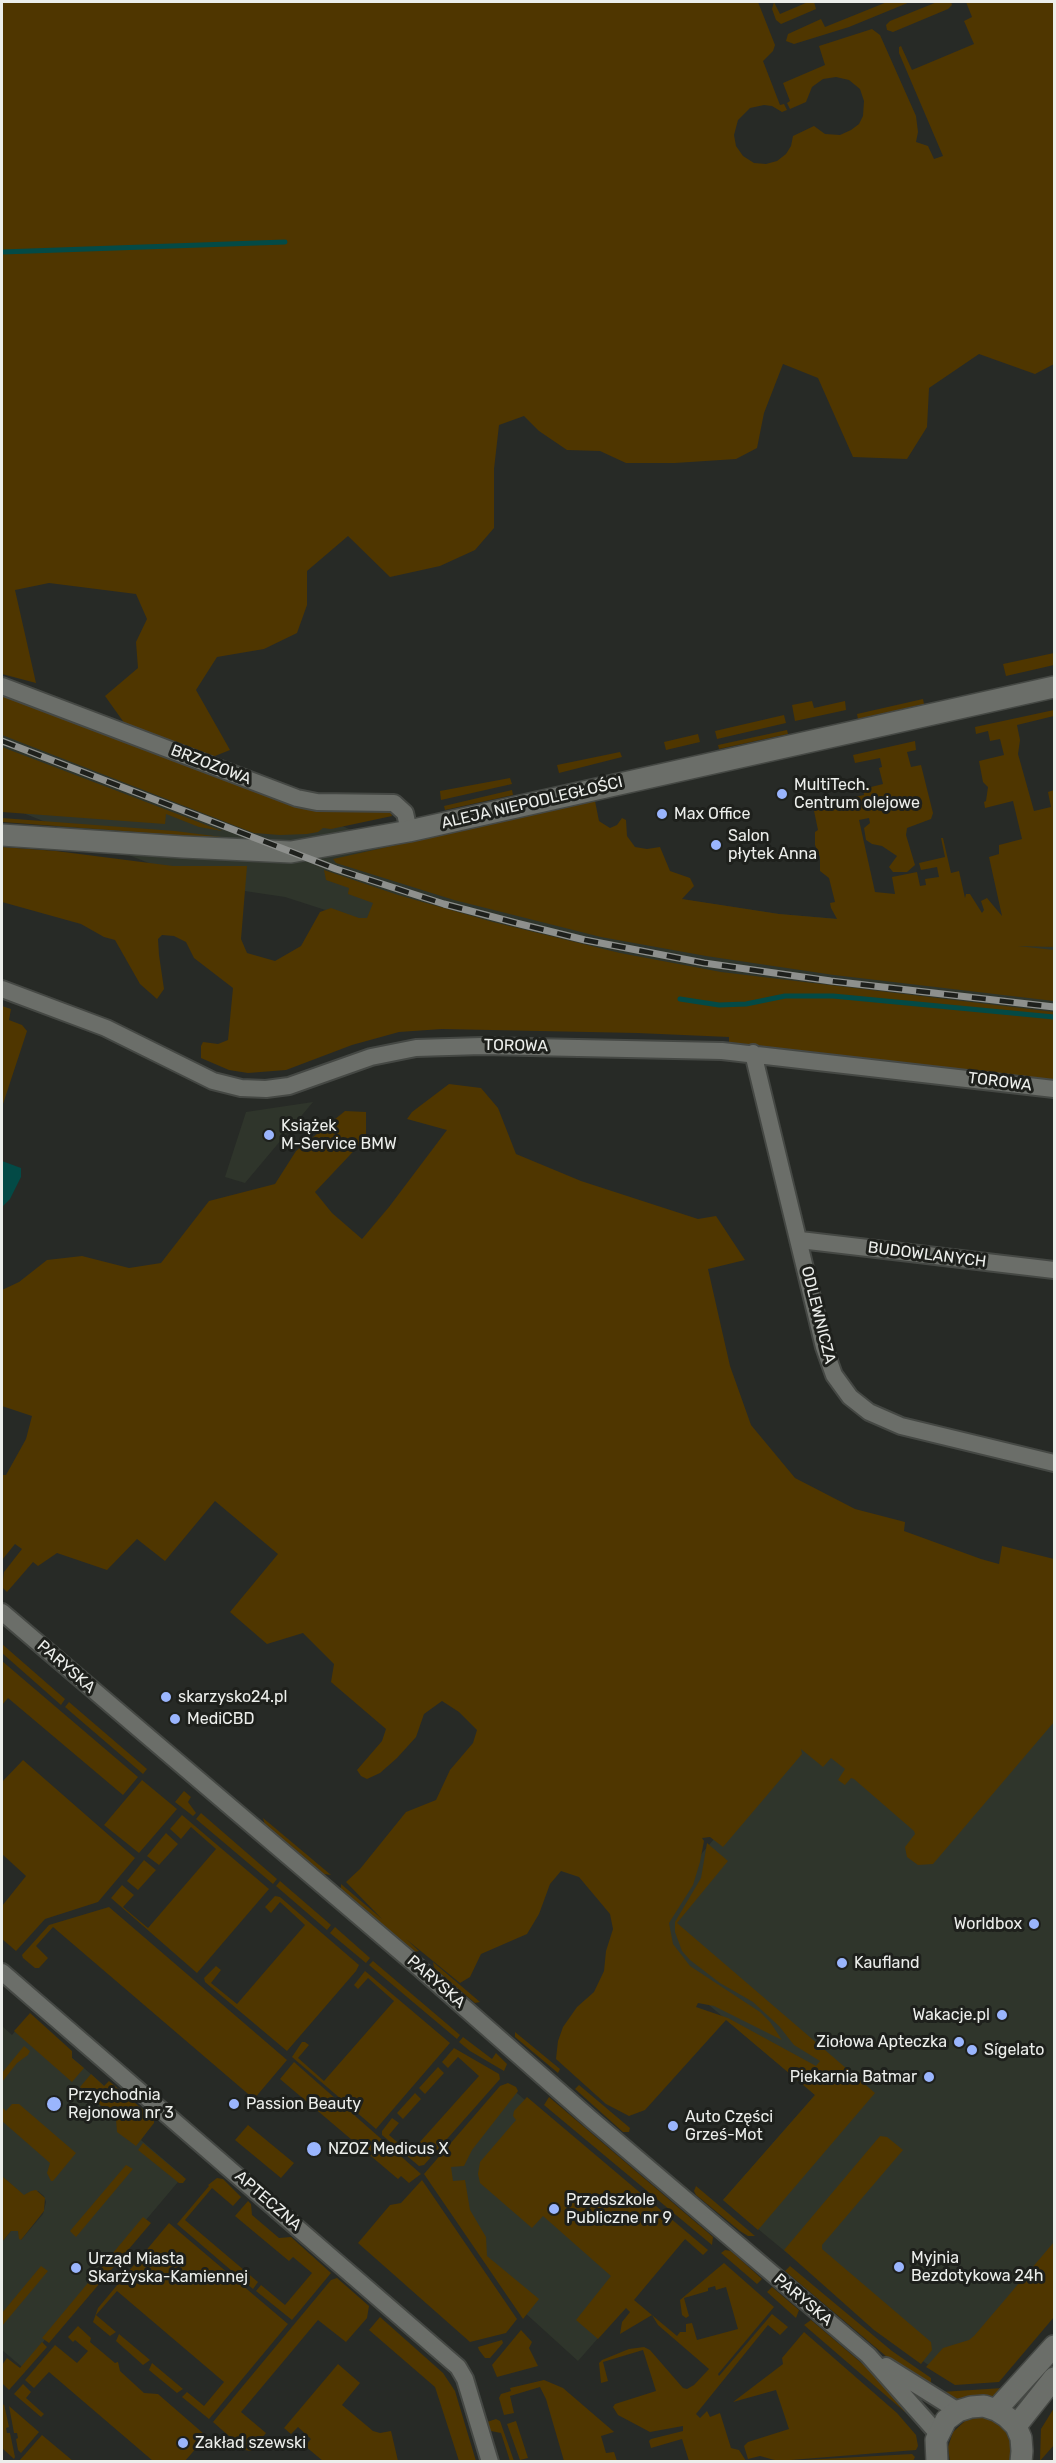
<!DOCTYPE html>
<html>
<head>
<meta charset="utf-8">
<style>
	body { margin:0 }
	#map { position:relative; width:1056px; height:2463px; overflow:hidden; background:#272a26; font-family:Rubik,sans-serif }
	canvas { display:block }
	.frame { position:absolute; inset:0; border:3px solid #eceeeb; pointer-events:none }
</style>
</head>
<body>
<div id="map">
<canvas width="1056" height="2463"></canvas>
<div class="frame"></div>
</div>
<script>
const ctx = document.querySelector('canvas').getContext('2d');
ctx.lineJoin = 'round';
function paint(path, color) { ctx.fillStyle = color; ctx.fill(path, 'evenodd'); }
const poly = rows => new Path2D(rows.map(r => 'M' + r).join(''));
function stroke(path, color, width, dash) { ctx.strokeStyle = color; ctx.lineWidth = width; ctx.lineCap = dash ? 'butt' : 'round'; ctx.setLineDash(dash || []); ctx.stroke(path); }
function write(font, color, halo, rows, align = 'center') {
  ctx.font = font + ' Rubik,sans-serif'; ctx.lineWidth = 6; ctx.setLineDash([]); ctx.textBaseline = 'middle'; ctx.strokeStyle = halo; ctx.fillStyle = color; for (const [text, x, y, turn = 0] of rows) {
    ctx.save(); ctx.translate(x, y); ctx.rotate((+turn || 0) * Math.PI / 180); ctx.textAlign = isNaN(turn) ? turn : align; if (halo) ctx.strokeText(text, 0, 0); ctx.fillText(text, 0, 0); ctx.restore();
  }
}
const built = poly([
	[2,696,246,783,349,829,674,898,779,914,839,919,1054,947,1054,1078,344,916,285,897,204,885,13,809,2,808],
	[313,1102,245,1183,225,1177,246,1112],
	[1054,1717,1054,2298,953,2382,891,2339,723,2200,815,2095,630,1938,804,1733],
	[26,2018,151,2126,141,2140,183,2176,22,2367,2,2350,2,2242,11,2231,18,2231,21,2240,43,2214,46,2202,44,2196,38,2191,24,2196,2,2176,2,2026,12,2035],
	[510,2087,685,2239,578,2361,523,2311,503,2287,441,2179]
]);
const green = poly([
	[2,2,758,2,775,45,773,51,763,61,780,105,784,104,787,110,782,112,772,106,764,105,750,108,738,120,734,135,736,146,743,156,754,163,766,164,777,161,786,154,791,146,793,136,814,126,825,134,840,135,851,130,859,124,863,116,864,101,860,89,849,80,836,77,823,79,812,87,806,102,790,109,787,103,790,101,783,83,825,65,819,46,872,29,880,35,916,116,918,132,916,142,928,146,934,159,943,156,899,53,899,47,901,46,912,70,974,44,964,21,972,17,966,2,1054,2,1054,364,1035,374,979,354,929,388,927,427,907,459,853,457,818,378,783,364,764,413,757,448,736,459,675,463,626,463,600,451,567,450,539,431,524,416,499,425,494,469,494,528,475,550,440,566,390,577,348,536,307,571,307,605,297,633,264,649,217,657,196,690,230,750,200,762,125,724,105,696,138,668,136,642,147,619,136,594,49,583,15,590,36,683,2,674],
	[774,2,780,14,808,2,814,2,816,9,781,24,776,20,772,9],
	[887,2,910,2,849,27,794,44,786,41,788,34,821,19,825,27],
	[937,2,951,2,952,5,948,9,893,32,887,30,886,25,890,21],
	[1054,653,1054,665,1006,676,1003,664],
	[2,693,284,803,293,805,390,810,392,816,331,829,323,828,318,832,307,834,280,835,254,833,2,735],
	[923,699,924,704,858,719,857,714],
	[812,701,814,708,845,701,846,710,795,721,792,705],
	[1054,710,1054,716,1017,725,1020,740,1018,754,1034,811,1051,807,1048,792,1054,790,1054,947,1018,946,1054,950,1054,1001,834,975,706,956,601,937,454,900,336,863,333,859,595,801,599,821,602,823,610,828,617,825,622,818,626,820,627,836,635,847,647,849,660,847,670,871,690,878,694,886,682,899,779,914,837,919,831,908,830,903,835,902,829,878,820,871,820,857,815,845,815,832,818,830,813,806,864,795,863,789,883,784,879,768,882,767,880,758,855,763,853,755,915,741,916,750,907,752,911,767,921,765,933,813,931,819,907,828,906,835,915,865,907,872,893,872,889,867,897,856,882,846,872,844,866,840,864,828,870,823,869,818,859,820,875,892,895,894,892,877,917,872,920,886,926,885,925,879,939,877,937,867,921,870,919,863,945,857,941,838,943,838,951,873,959,871,965,898,966,894,970,894,982,913,984,910,981,901,987,898,1002,916,989,857,999,854,999,845,1022,839,1013,801,985,808,984,802,986,801,988,787,983,782,979,761,1004,755,1000,739,990,741,988,731,976,734,975,727],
	[784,715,786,723,717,739,715,731],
	[787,730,788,734,719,749,718,745],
	[698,734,700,742,666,750,664,742],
	[2,747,222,831,199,827,166,814,165,824,2,812],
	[620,752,622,757,559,773,557,765],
	[510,778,512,784,441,800,440,791],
	[512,790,513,795,445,810,444,806],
	[2,818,175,831,245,840,2,822],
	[2,847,56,851,173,866,247,866,241,939,247,953,275,961,301,946,320,912,331,908,359,918,367,918,373,903,348,894,349,888,326,880,324,870,398,895,493,922,620,953,721,972,1054,1012,1054,1080,729,1042,729,1037,637,1033,442,1029,399,1032,352,1045,286,1070,248,1073,229,1070,201,1058,201,1046,203,1042,218,1044,228,1040,233,988,194,958,186,942,174,936,162,935,158,939,159,955,164,989,157,999,140,984,115,940,104,937,81,924,2,902],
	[2,1006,11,1009,9,1020,22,1025,27,1031,2,1107],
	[449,1084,481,1088,498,1108,516,1154,581,1181,698,1219,716,1216,745,1260,708,1269,730,1366,751,1425,795,1478,855,1509,905,1522,904,1531,981,1559,999,1564,1002,1546,1054,1559,1054,1722,933,1864,918,1865,907,1857,905,1847,915,1834,914,1831,854,1779,851,1778,845,1785,838,1780,845,1769,831,1758,823,1767,801,1749,802,1754,723,1847,710,1837,702,1838,704,1841,700,1862,693,1885,669,1923,673,1944,690,1966,760,2012,770,2022,782,2040,714,2006,698,2003,696,2007,728,2018,816,2066,820,2061,794,2045,779,2026,753,2002,720,1983,690,1960,682,1951,675,1932,675,1922,701,1878,707,1843,728,1861,677,1923,875,2093,758,2230,723,2200,815,2095,726,2020,645,2110,629,2116,606,2104,556,2059,558,2041,563,2027,577,2007,594,1992,604,1971,606,1951,613,1929,610,1914,579,1877,561,1871,550,1884,539,1914,527,1934,481,1954,470,1977,460,1983,406,1939,419,1951,414,1952,341,1889,341,1884,382,1919,346,1882,360,1869,406,1812,436,1800,450,1770,473,1743,477,1730,459,1712,442,1701,424,1714,416,1737,397,1758,380,1773,367,1779,361,1776,357,1770,382,1741,386,1729,331,1682,334,1664,303,1633,267,1644,230,1612,278,1554,215,1501,165,1561,137,1539,107,1570,57,1553,38,1566,33,1562,7,1592,2,1587,4,1572,22,1549,15,1544,2,1560,2,1475,6,1475,26,1439,32,1416,2,1406,2,1290,19,1282,47,1260,82,1256,129,1268,161,1263,209,1201,275,1184,296,1151,345,1111,366,1112,366,1138,315,1192,332,1213,362,1239,389,1207,447,1130,407,1119,412,1112],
	[2,1644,65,1699,61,1705,2,1653],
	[2,1661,138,1777,123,1795,8,1698,2,1705],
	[69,1702,147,1769,143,1774,65,1707],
	[23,1760,135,1858,98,1902,45,1919,16,1951,2,1939,2,1906,26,1876,2,1854,2,1782],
	[142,1780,177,1809,139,1853,104,1825],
	[184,1791,191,1797,188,1802,196,1813,193,1816,175,1802],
	[201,1813,277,1879,273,1884,196,1819],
	[182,1815,269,1889,197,1973,111,1898,122,1885,134,1895,123,1907,148,1928,216,1849,191,1827,181,1839,170,1829],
	[263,1818,331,1875,324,1874,265,1825],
	[166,1833,178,1844,159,1865,147,1856],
	[144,1860,156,1870,138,1890,127,1881],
	[280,1881,331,1925,327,1930,276,1886],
	[275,1896,280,1897,359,1965,356,1971,287,2051,205,1982,204,1978,216,1966,221,1970,211,1983,237,2004,305,1925,280,1902,271,1913,265,1907],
	[109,1907,287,2060,254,2099,53,1927,36,1946,48,1958,39,1968,35,1968,23,1958,22,1955,49,1925],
	[335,1927,370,1958,366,1963,330,1933],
	[373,1961,460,2035,457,2039,369,1965],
	[433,1962,480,2002,475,2003,434,1968],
	[365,1971,450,2043,376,2129,292,2057,302,2042,305,2042,309,2045,298,2058,324,2081,394,2001,368,1978,358,1989,354,1985],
	[30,2013,72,2051,72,2058,84,2068,72,2082,14,2031],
	[515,2032,560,2069,558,2073,515,2037],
	[463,2037,492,2059,496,2053,507,2064,504,2071,470,2051,459,2042],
	[24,2046,30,2051,28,2055,17,2063,2,2082,2,2073],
	[454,2048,499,2074,500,2079,424,2165,419,2166,382,2135,382,2131,392,2118,399,2123,389,2135,410,2153,479,2076,458,2057,448,2068,442,2062],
	[294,2062,421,2174,409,2183,401,2176,398,2179,280,2079],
	[438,2067,444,2073,425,2094,419,2088],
	[91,2074,104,2086,109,2081,154,2119,154,2123,136,2146,117,2132,116,2119,80,2087],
	[508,2083,516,2087,518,2091,472,2150,464,2166,451,2167,453,2181,465,2180,470,2210,486,2237,487,2256,539,2299,523,2319,424,2174,500,2086],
	[579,2085,630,2128,629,2132,623,2132,575,2089],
	[415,2093,421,2099,403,2119,397,2113],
	[527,2097,708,2250,703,2255,685,2239,634,2300,677,2336,680,2332,686,2332,686,2324,692,2323,697,2340,738,2329,726,2287,716,2290,715,2286,708,2288,708,2291,684,2298,689,2316,686,2318,682,2315,680,2300,724,2263,774,2307,718,2374,719,2376,772,2314,788,2327,780,2335,768,2325,696,2414,700,2418,707,2411,710,2417,720,2413,731,2448,739,2450,746,2461,689,2461,682,2439,651,2448,649,2441,651,2439,683,2431,683,2426,650,2432,618,2415,613,2407,615,2404,656,2391,643,2350,603,2362,608,2381,601,2383,599,2363,602,2360,629,2349,644,2347,650,2350,683,2388,687,2389,694,2385,709,2369,658,2325,652,2315,620,2334,622,2322,630,2312,626,2308,598,2339,576,2320,611,2276,543,2216,532,2228,480,2183,478,2174,480,2162,516,2120,513,2116,514,2111],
	[549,2097,713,2237,712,2245,544,2105],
	[12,2104,19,2104,76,2153,53,2181,51,2181,47,2173,50,2163,2,2121,2,2107,6,2111],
	[248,2125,294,2163,281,2178,235,2140],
	[880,2136,887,2137,903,2150,822,2245,822,2249,931,2342,932,2350,921,2364,874,2330,784,2250],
	[143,2143,186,2179,183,2183,179,2183,138,2150],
	[126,2165,133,2169,76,2237,70,2231],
	[2,2176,24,2195,31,2191,36,2190,45,2198,44,2211,21,2240,19,2239,18,2231,11,2231,2,2242],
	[217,2178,223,2179,241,2197,233,2206,212,2188,185,2220,258,2282,253,2289,177,2224,209,2186,208,2185],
	[422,2180,517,2319,506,2333,470,2342,358,2243,390,2205,401,2203],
	[696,2186,748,2230,755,2236,748,2236,740,2231,696,2195,694,2191],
	[248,2201,251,2204,252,2215,279,2238,291,2237,331,2273,292,2320,256,2291,261,2285,285,2305,312,2273,293,2257,289,2261,235,2216],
	[143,2217,151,2223,49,2343,42,2338],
	[169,2223,288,2324,209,2419,182,2397,187,2392,204,2406,224,2382,117,2291,96,2315,116,2332,110,2336,93,2322,98,2308],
	[1054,2242,1054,2317,999,2382,955,2385,926,2367,943,2348,969,2340,974,2336],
	[725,2250,731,2251,762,2279,757,2284,721,2253],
	[41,2266,48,2271,2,2326,2,2313],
	[790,2266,892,2351,931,2378,931,2386,887,2357,785,2271],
	[337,2278,369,2306,367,2318,346,2342,318,2320,241,2412,266,2433,251,2451,245,2450,213,2422,331,2280],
	[772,2287,799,2310,796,2318,767,2292],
	[380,2317,443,2373,455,2391,476,2461,459,2461,435,2387,369,2330],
	[811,2320,865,2366,911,2409,905,2412,804,2325],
	[78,2326,91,2338,90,2342,115,2363,118,2362,120,2371,144,2393,158,2394,204,2434,205,2438,185,2461,153,2461,49,2372,34,2388,25,2380,55,2345,77,2363,88,2351,75,2340,73,2342,68,2337],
	[521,2330,532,2342,529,2348,538,2366,497,2377,492,2365],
	[804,2332,897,2413,916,2435,918,2446,916,2450,778,2461,760,2456,748,2459,744,2446,748,2442,789,2429,776,2390,733,2402,783,2364,782,2358],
	[119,2334,150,2360,143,2365,116,2341],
	[502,2340,503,2343,490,2358,485,2358,479,2350,478,2347],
	[42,2342,47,2347,9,2390,2,2383,2,2365,7,2358,20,2368],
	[152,2363,183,2389,177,2393,149,2370],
	[338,2364,360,2383,342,2405,373,2431,380,2433,391,2431,398,2461,323,2461,305,2446,311,2439,298,2427,291,2434,284,2428],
	[544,2380,563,2388,613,2431,614,2432,601,2436,606,2453,614,2452,617,2461,564,2461,546,2399,540,2387,510,2396,514,2413,504,2415,499,2398,501,2394,511,2391,510,2388],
	[23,2384,31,2392,26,2398,44,2414,41,2417,14,2394],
	[1003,2388,995,2396,957,2399,941,2392],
	[4,2404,9,2427,6,2428,7,2433,10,2433,15,2457,14,2459,2,2448,2,2407],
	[9,2406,39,2432,21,2453,18,2450,16,2439,18,2438,17,2433,14,2433],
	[1054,2408,1054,2445,1040,2461,1041,2429],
	[980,2417,996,2421,1007,2433,1012,2448,1009,2461,950,2462,948,2447,953,2432,965,2421],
	[496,2419,500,2421,514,2461,510,2461,501,2433,491,2431,484,2423],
	[516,2421,528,2458,520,2460,507,2424],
	[42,2435,73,2461,19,2461],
	[912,2454,915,2457,913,2461,787,2461]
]);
const water = poly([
	[2,1161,21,1168,21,1177,10,1199,2,1207]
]);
const stream = poly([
	[2,252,285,242],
	[680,999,719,1005,746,1004,785,996,833,996,1054,1017]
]);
const minor = poly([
	[2,686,297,798,317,802,394,803,405,813,409,831],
	[2,989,106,1028,213,1081,241,1088,266,1089,289,1086,371,1057,416,1048,482,1046,722,1051,1054,1089],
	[753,1053,824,1347,834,1375,850,1397,869,1412,901,1426,1054,1463],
	[800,1240,1054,1270],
	[2,1612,417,1966,592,2120,868,2355,938,2434],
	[2,1972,458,2367,465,2379,490,2462],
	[886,2366,958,2411]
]);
const tertiary = poly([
	[2,835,183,847,291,852,409,831,1054,687],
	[996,2410,1054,2346],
	[1016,2426,1054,2378],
	[937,2462,936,2440,946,2420,958,2411,971,2407,984,2406,996,2410,1007,2417,1016,2426,1021,2438,1022,2451,1021,2462]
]);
const rail = poly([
	[2,741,336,869,444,904,516,923,585,940,704,963,831,981,1054,1007]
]);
const markers = [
	[782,794,6,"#9ab5fd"],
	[662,814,6,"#9ab5fd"],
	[716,845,6,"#9ab5fd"],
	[269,1135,6,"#9ab5fd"],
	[166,1697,6,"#9ab5fd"],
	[175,1719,6,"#9ab5fd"],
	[1034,1924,6,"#9ab5fd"],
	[842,1963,6,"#9ab5fd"],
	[1002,2015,6,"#9ab5fd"],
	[959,2042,6,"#9ab5fd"],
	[972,2050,6,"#9ab5fd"],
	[929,2077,6,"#9ab5fd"],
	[54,2104,8,"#9ab5fd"],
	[234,2104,6,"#9ab5fd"],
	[673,2126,6,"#9ab5fd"],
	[314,2149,8,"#9ab5fd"],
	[554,2209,6,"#9ab5fd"],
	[899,2267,6,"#9ab5fd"],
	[76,2268,6,"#9ab5fd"],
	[183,2443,6,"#9ab5fd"]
];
const streetNames = [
	["BRZOZOWA",211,765,21],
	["ALEJA NIEPODLEGŁOŚCI",532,803,-13],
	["TOROWA",516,1046,1],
	["TOROWA",1000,1082,7],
	["BUDOWLANYCH",927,1255,7],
	["ODLEWNICZA",818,1315,76],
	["PARYSKA",66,1667,41],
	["PARYSKA",436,1982,41],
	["APTECZNA",268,2201,41],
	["PARYSKA",803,2300,40]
];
const poiNames = [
	["MultiTech.",794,785],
	["Centrum olejowe",794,803],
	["Max Office",674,814],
	["Salon",728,836],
	["płytek Anna",728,854],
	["Książek",281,1126],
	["M-Service BMW",281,1144],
	["skarzysko24.pl",178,1697],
	["MediCBD",187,1719],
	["Worldbox",1022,1924,"right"],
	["Kaufland",854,1963],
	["Wakacje.pl",990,2015,"right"],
	["Ziołowa Apteczka",947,2042,"right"],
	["Sígelato",984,2050],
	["Piekarnia Batmar",917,2077,"right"],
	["Przychodnia",68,2095],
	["Rejonowa nr 3",68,2113],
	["Passion Beauty",246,2104],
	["Auto Części",685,2117],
	["Grześ-Mot",685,2135],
	["NZOZ Medicus X",328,2149],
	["Przedszkole",566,2200],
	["Publiczne nr 9",566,2218],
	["Myjnia",911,2258],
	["Bezdotykowa 24h",911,2276],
	["Urząd Miasta",88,2259],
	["Skarżyska-Kamiennej",88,2277],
	["Zakład szewski",195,2443]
];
paint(built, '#2f352b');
paint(green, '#4f3600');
paint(water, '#034a46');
stroke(stream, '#034a46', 5);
stroke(minor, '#454844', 20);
stroke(tertiary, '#454844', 24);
stroke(minor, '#6b6e69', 16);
stroke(tertiary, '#6b6e69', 21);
stroke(rail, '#8e908d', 7);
stroke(rail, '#1e201c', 4.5, [14]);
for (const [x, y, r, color] of markers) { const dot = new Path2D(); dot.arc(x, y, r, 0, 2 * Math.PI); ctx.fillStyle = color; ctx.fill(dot); stroke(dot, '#1e201c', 2); }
write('16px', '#eceeeb', '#1e201c', streetNames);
write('16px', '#eceeeb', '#1e201c', poiNames, 'left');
</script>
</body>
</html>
